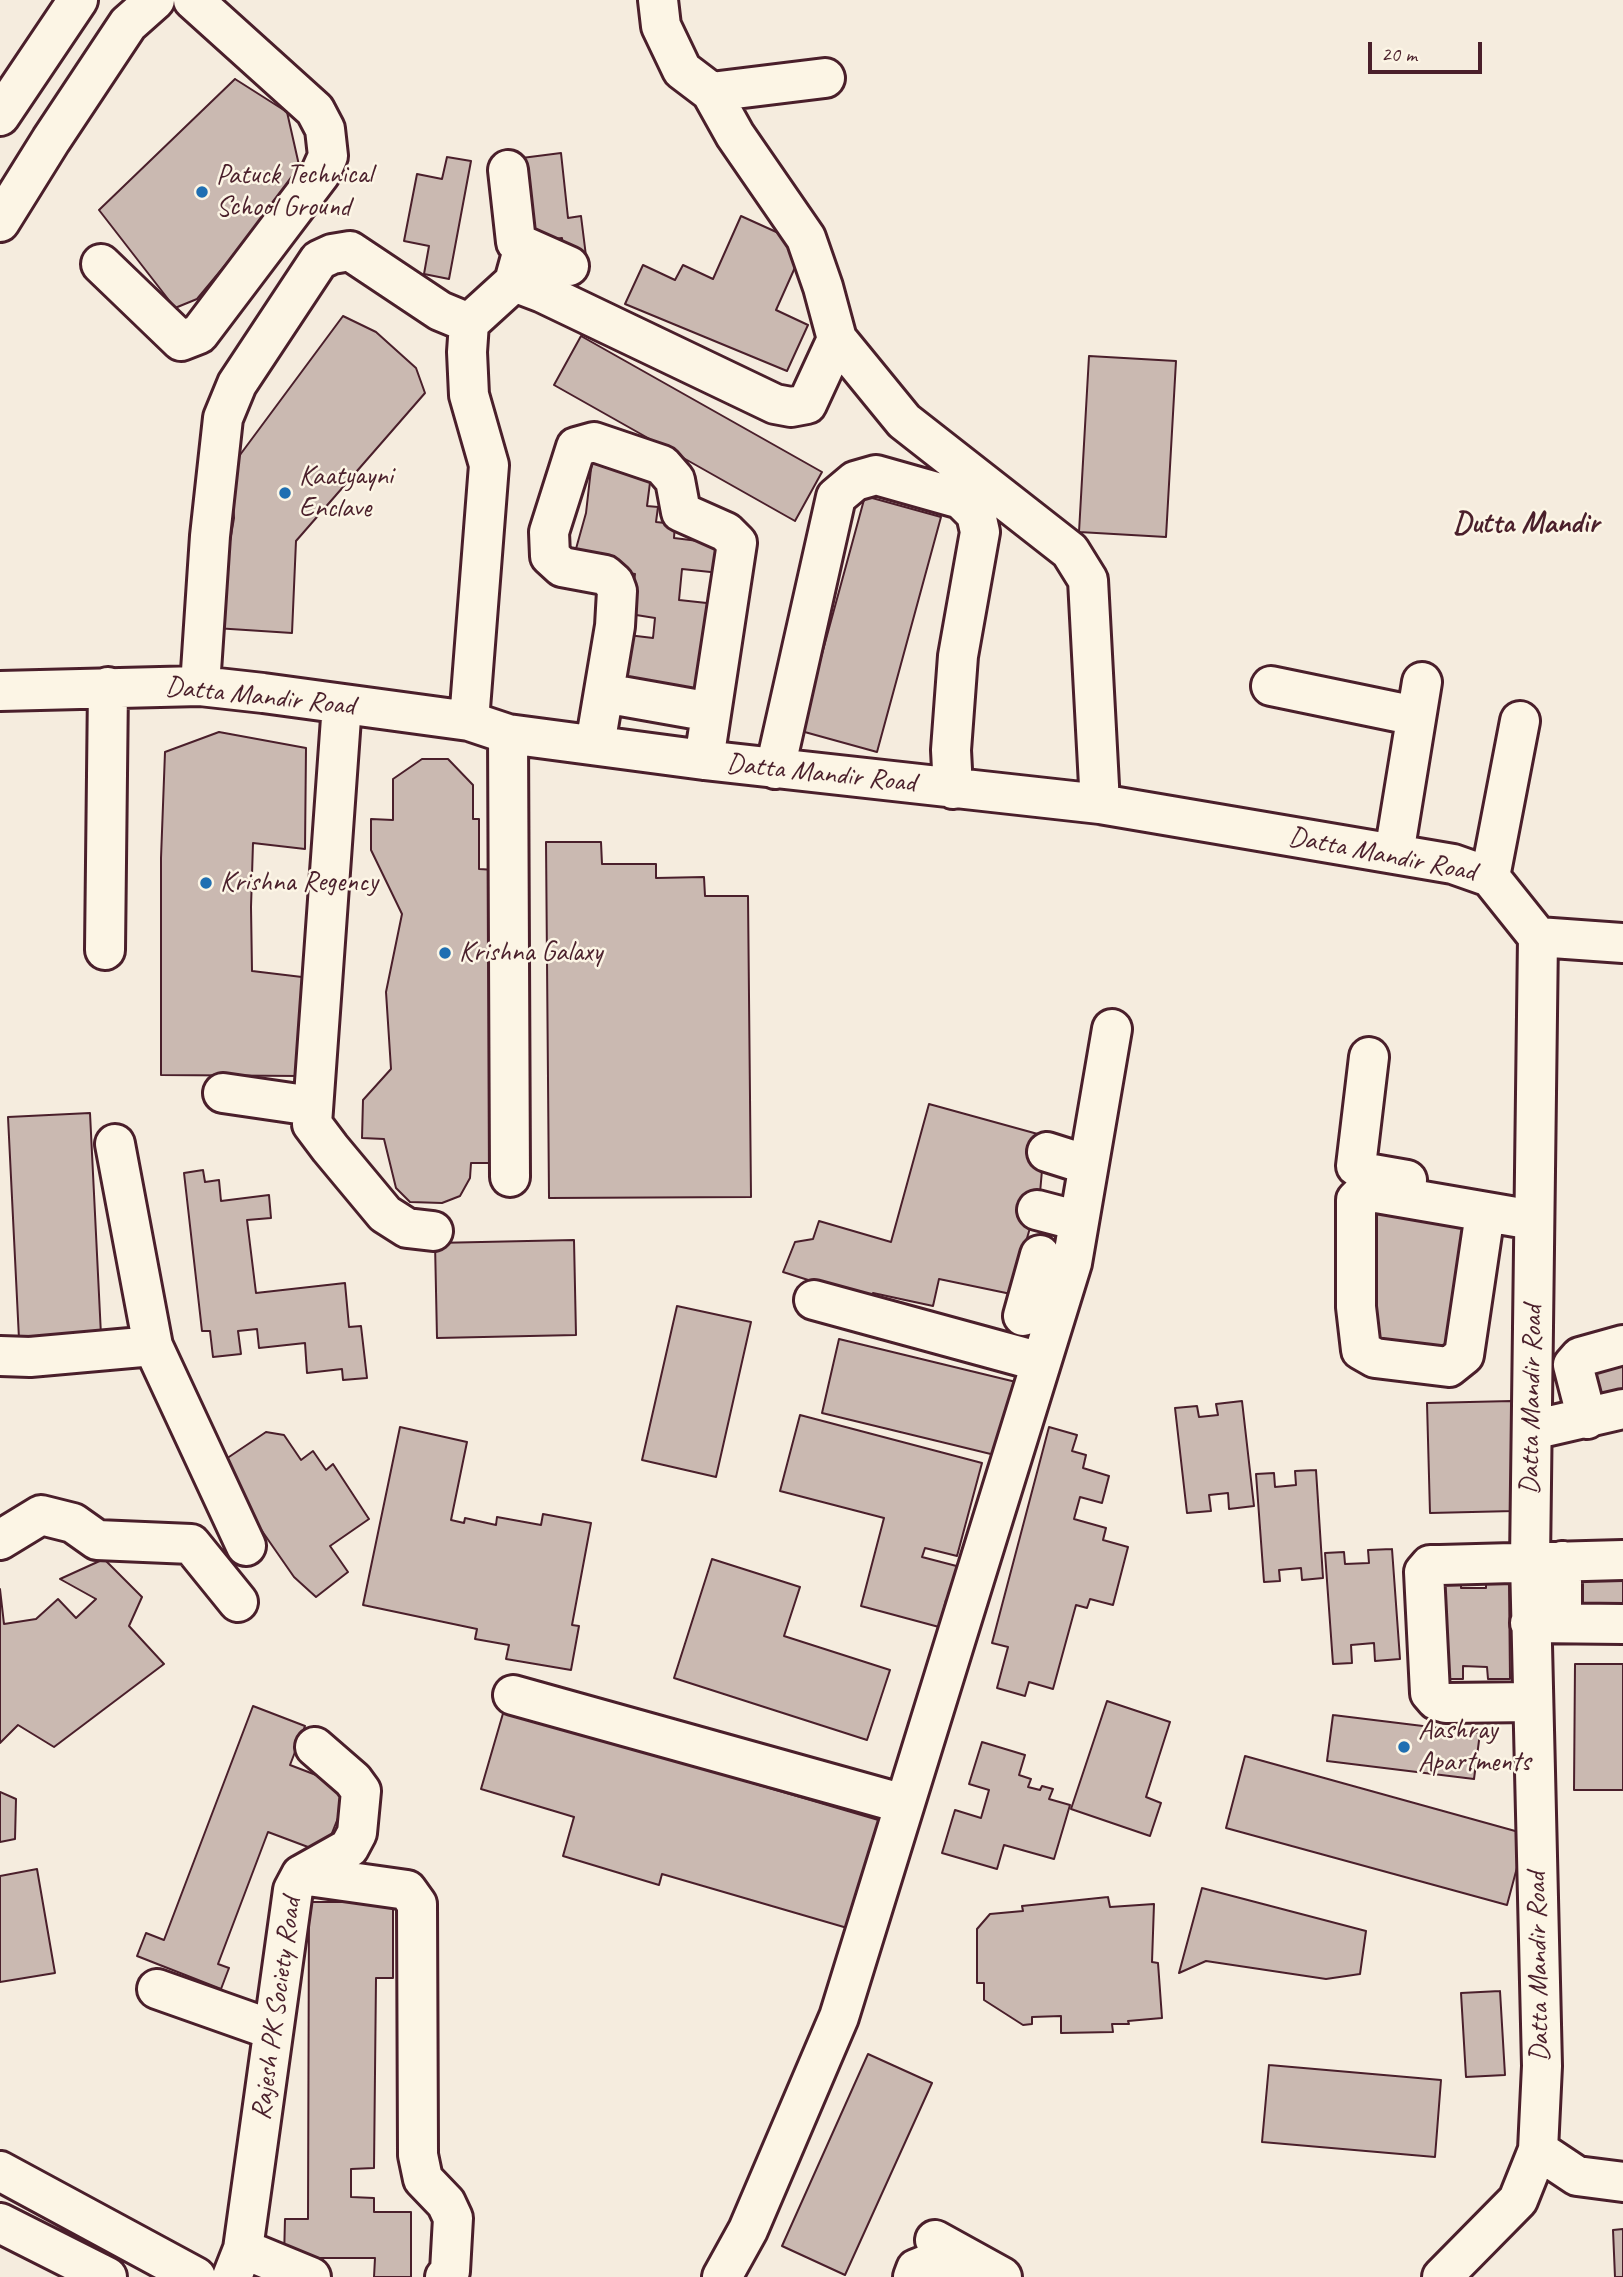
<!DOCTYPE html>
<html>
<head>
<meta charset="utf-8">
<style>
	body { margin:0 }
	#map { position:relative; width:1623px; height:2277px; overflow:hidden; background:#f5ecde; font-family:Caveat,sans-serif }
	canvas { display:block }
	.scale { position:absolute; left:1368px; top:42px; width:114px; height:32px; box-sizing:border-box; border:4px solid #4a1f2b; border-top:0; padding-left:9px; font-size:21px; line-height:24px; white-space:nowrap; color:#4a1f2b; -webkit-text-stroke:5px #fcf5e5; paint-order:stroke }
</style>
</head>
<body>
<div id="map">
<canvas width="1623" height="2277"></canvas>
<div class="scale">20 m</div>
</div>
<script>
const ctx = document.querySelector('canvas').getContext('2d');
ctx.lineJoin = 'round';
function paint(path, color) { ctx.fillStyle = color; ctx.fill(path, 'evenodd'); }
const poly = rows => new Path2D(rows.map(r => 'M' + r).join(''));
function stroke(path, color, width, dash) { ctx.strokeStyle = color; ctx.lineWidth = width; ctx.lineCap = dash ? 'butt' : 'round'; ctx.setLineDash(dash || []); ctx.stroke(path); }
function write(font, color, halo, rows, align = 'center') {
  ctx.font = font + ' Caveat,sans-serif'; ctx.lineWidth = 5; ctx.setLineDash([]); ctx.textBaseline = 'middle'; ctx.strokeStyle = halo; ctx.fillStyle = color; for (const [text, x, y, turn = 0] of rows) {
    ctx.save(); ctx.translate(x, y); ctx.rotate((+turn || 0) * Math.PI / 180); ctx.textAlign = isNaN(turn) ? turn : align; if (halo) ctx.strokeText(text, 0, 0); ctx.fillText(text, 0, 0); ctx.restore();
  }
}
const building = poly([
	[235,79,287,112,301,174,197,299,175,308,99,210,235,79],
	[561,153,568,218,581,216,586,256,564,259,562,238,523,243,514,159,561,153],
	[447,157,471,161,449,279,424,274,429,246,404,241,417,174,442,179,447,157],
	[741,216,805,245,776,310,808,325,787,371,625,304,643,265,675,280,683,265,713,279,741,216],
	[343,316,376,332,416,368,425,393,296,541,292,633,215,628,234,518,231,467,343,316],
	[581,336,822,472,795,521,554,385,581,336],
	[1089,356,1176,361,1166,537,1079,532,1089,356],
	[592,460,652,467,647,506,658,507,656,522,675,524,674,538,723,544,720,573,682,569,679,600,716,604,705,705,621,692,628,635,653,638,655,618,630,614,635,574,572,563,586,513,592,460],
	[865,496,941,517,877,752,801,731,865,496],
	[219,732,306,748,305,849,253,843,251,907,252,971,302,977,300,1076,161,1075,161,858,165,752,219,732],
	[422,759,448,759,473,785,473,819,479,819,479,869,496,870,495,1163,471,1163,470,1178,460,1196,442,1203,410,1202,396,1188,384,1139,362,1138,363,1100,391,1069,386,992,402,914,371,850,371,819,393,820,393,779,422,759],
	[546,842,601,842,602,864,656,864,656,878,704,877,705,896,748,896,751,1197,549,1198,546,842],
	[929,1104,1045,1136,1040,1193,1011,1294,939,1279,933,1306,873,1293,871,1300,783,1272,795,1242,813,1239,819,1221,891,1242,929,1104],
	[90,1113,101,1335,19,1339,8,1117,90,1113],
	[203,1170,205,1182,219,1180,221,1201,269,1195,271,1218,247,1220,256,1293,345,1283,349,1327,361,1326,367,1378,343,1380,342,1369,307,1373,305,1343,259,1348,257,1329,238,1331,241,1354,213,1357,210,1331,202,1331,184,1173,203,1170],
	[1365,1201,1482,1222,1454,1359,1371,1347,1365,1201],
	[574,1240,576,1335,437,1338,435,1243,574,1240],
	[677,1306,751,1322,716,1477,642,1460,677,1306],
	[839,1339,1016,1382,999,1456,822,1413,839,1339],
	[1623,1350,1623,1402,1595,1411,1581,1363,1623,1350],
	[1242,1401,1254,1506,1229,1509,1228,1493,1209,1495,1211,1511,1187,1513,1175,1408,1197,1406,1199,1417,1218,1415,1216,1404,1242,1401],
	[1512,1401,1514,1511,1430,1513,1427,1403,1512,1401],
	[800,1415,982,1463,957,1556,925,1548,922,1557,968,1569,959,1604,946,1600,939,1627,861,1606,884,1518,780,1491,800,1415],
	[400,1427,467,1442,451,1520,464,1523,465,1518,496,1525,497,1517,541,1525,543,1514,591,1523,572,1625,579,1626,571,1670,506,1659,509,1645,475,1639,477,1629,363,1605,400,1427],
	[1049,1427,1077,1435,1072,1451,1086,1455,1083,1468,1109,1476,1102,1503,1080,1497,1074,1519,1106,1528,1103,1540,1128,1547,1113,1605,1090,1599,1087,1608,1076,1605,1053,1689,1029,1682,1025,1696,997,1688,1008,1647,992,1643,1049,1427],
	[266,1432,284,1435,301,1460,313,1451,326,1470,333,1464,369,1519,330,1546,348,1572,316,1597,294,1577,237,1495,220,1463,266,1432],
	[1316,1470,1323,1578,1302,1580,1301,1568,1279,1570,1280,1581,1264,1582,1256,1474,1274,1473,1275,1487,1296,1485,1295,1471,1316,1470],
	[1392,1549,1400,1659,1375,1661,1374,1643,1351,1645,1352,1663,1333,1664,1325,1553,1344,1552,1345,1564,1369,1563,1368,1550,1392,1549],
	[104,1559,142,1597,129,1626,164,1664,54,1747,18,1725,0,1743,0,1589,4,1624,36,1619,58,1599,76,1618,96,1599,60,1579,104,1559],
	[712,1559,800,1587,784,1636,890,1670,867,1740,674,1678,712,1559],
	[1566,1570,1623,1571,1623,1618,1565,1617,1566,1570],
	[1434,1581,1461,1581,1461,1588,1486,1588,1486,1581,1509,1581,1510,1679,1488,1679,1487,1667,1463,1666,1463,1679,1434,1679,1434,1581],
	[1575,1664,1623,1664,1623,1790,1574,1790,1575,1664],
	[1107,1701,1170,1722,1146,1797,1161,1803,1150,1836,1071,1809,1107,1701],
	[253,1706,305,1726,290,1765,350,1788,324,1853,268,1832,218,1964,229,1968,221,1989,137,1956,146,1933,164,1940,253,1706],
	[504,1710,892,1824,861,1932,662,1874,659,1885,563,1856,574,1817,481,1789,504,1710],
	[1333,1715,1480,1733,1474,1779,1327,1761,1333,1715],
	[982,1742,1025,1755,1019,1775,1031,1779,1028,1787,1040,1790,1042,1786,1053,1789,1049,1799,1070,1805,1054,1859,1004,1845,997,1869,942,1853,955,1810,981,1818,989,1790,969,1784,982,1742],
	[1245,1756,1526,1834,1507,1905,1226,1828,1245,1756],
	[0,1792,16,1799,15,1839,0,1842,0,1792],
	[37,1869,55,1973,0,1982,0,1876,37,1869],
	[1202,1888,1366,1931,1360,1974,1326,1979,1206,1961,1179,1973,1202,1888],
	[1108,1897,1110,1907,1154,1904,1152,1962,1158,1963,1162,2018,1128,2021,1129,2024,1112,2024,1113,2032,1061,2033,1061,2016,1032,2017,1032,2024,1023,2025,984,2000,984,1983,977,1983,977,1929,990,1914,1023,1911,1022,1906,1108,1897],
	[309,1902,393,1902,393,1978,376,1978,374,2168,351,2169,351,2197,374,2198,374,2212,411,2212,411,2277,374,2277,375,2258,284,2258,285,2219,308,2219,309,1902],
	[1500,1991,1505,2075,1466,2077,1461,1993,1500,1991],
	[868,2054,932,2083,845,2275,782,2246,868,2054],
	[1269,2065,1441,2080,1435,2157,1262,2142,1269,2065],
	[1623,2229,1623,2277,1615,2277,1613,2230,1623,2229]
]);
const minor = poly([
	[658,0,661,26,682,70,711,92,735,135,806,238,823,287,837,339,904,421,1070,551,1088,580,1100,804],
	[711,92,825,78],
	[0,116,78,0],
	[508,170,516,242,524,246,514,282],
	[0,222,51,140,128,24,155,0],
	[524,246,569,266],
	[101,264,181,341,199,334,320,174,328,156,325,129,315,110,193,0],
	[200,686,210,536,223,418,237,384,319,260,332,254,350,251,440,311,469,323],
	[1271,686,1416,716],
	[0,691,200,686,263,693,469,721,508,734,704,760,1100,804,1453,864,1490,877,1538,937,1530,1561,1542,2066,1538,2150,1518,2200,1442,2277],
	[604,693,711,712],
	[342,704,312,1124,330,1148,385,1214,407,1228,433,1231],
	[469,721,489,465,469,395,467,352,469,323,514,282,543,293,775,404,791,407,807,404,837,339],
	[508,734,510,1177],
	[595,745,615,626,617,591,614,583,605,575,562,567,550,556,549,532,576,447,594,442,662,465,675,480,681,512,726,532,737,543,704,760],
	[775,769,836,497,855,481,876,475,961,499,976,514,980,532,958,656,951,750,953,789],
	[1394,854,1422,682],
	[1490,877,1520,721],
	[1538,937,1623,943],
	[105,950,108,687],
	[1369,1057,1356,1166,1367,1173,1407,1180],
	[223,1093,312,1106],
	[1047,1152,1088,1165],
	[1037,1210,1079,1221],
	[1485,1213,1464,1355,1449,1367,1375,1358,1361,1350,1356,1307,1356,1200,1365,1191,1533,1220],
	[814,1300,1041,1362],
	[1023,1316,1040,1255],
	[153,1346,246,1546],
	[0,1356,30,1357,153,1346,115,1144],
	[1587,1419,1573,1365,1580,1357,1623,1345],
	[1532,1430,1623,1409],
	[0,1540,41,1515,73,1523,97,1540,191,1544,238,1602],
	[1562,1561,1562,1623],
	[1530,1623,1623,1624],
	[513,1695,904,1804],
	[1533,1702,1446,1703,1436,1700,1430,1693,1424,1572,1430,1565,1440,1565,1623,1560],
	[301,1875,407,1890,417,1904,418,2155,423,2179,446,2203,453,2218,450,2271,445,2277],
	[157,1989,273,2030],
	[1538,2150,1577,2176,1623,2182],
	[0,2171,196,2277],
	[0,2223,107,2277],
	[935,2240,1002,2277],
	[243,2249,311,2277],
	[232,2277,243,2249,293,1890,301,1875,349,1848,357,1833,361,1791,353,1780,315,1747],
	[722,2277,748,2230,839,2017,1072,1263,1112,1029],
	[913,2277,916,2269,931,2263,970,2277]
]);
const markers = [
	[202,192,7,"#1f6fb2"],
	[285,493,7,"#1f6fb2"],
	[206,883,7,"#1f6fb2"],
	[445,953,7,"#1f6fb2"],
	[1404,1747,7,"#1f6fb2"]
];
const poiNames = [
	["Patuck Technical",216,176],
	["School Ground",216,208],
	["Kaatyayni",299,477],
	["Enclave",299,509],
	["Krishna Regency",220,883],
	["Krishna Galaxy",459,953],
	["Aashray",1418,1731],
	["Apartments",1418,1763]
];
const streetNames = [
	["Datta Mandir Road",260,697,6],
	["Datta Mandir Road",821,774,6],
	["Datta Mandir Road",1382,855,11],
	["Datta Mandir Road",1532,1400,-89],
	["Datta Mandir Road",1539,1967,-91],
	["Rajesh PK Society Road",277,2009,-82]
];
const neighbourhoodNames = [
	["Dutta Mandir",1526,524]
];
paint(building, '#cab9b1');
stroke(building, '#4a1f2b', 2);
stroke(minor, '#4a1f2b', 44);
stroke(minor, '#fcf5e5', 38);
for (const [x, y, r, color] of markers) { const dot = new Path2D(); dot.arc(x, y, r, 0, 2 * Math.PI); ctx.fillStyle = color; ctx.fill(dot); stroke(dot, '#fcf5e5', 2.5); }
write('28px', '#4a1f2b', '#fcf5e5', poiNames, 'left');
write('28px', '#4a1f2b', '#fcf5e5', streetNames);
write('bold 30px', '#4a1f2b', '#fcf5e5', neighbourhoodNames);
</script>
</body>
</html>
